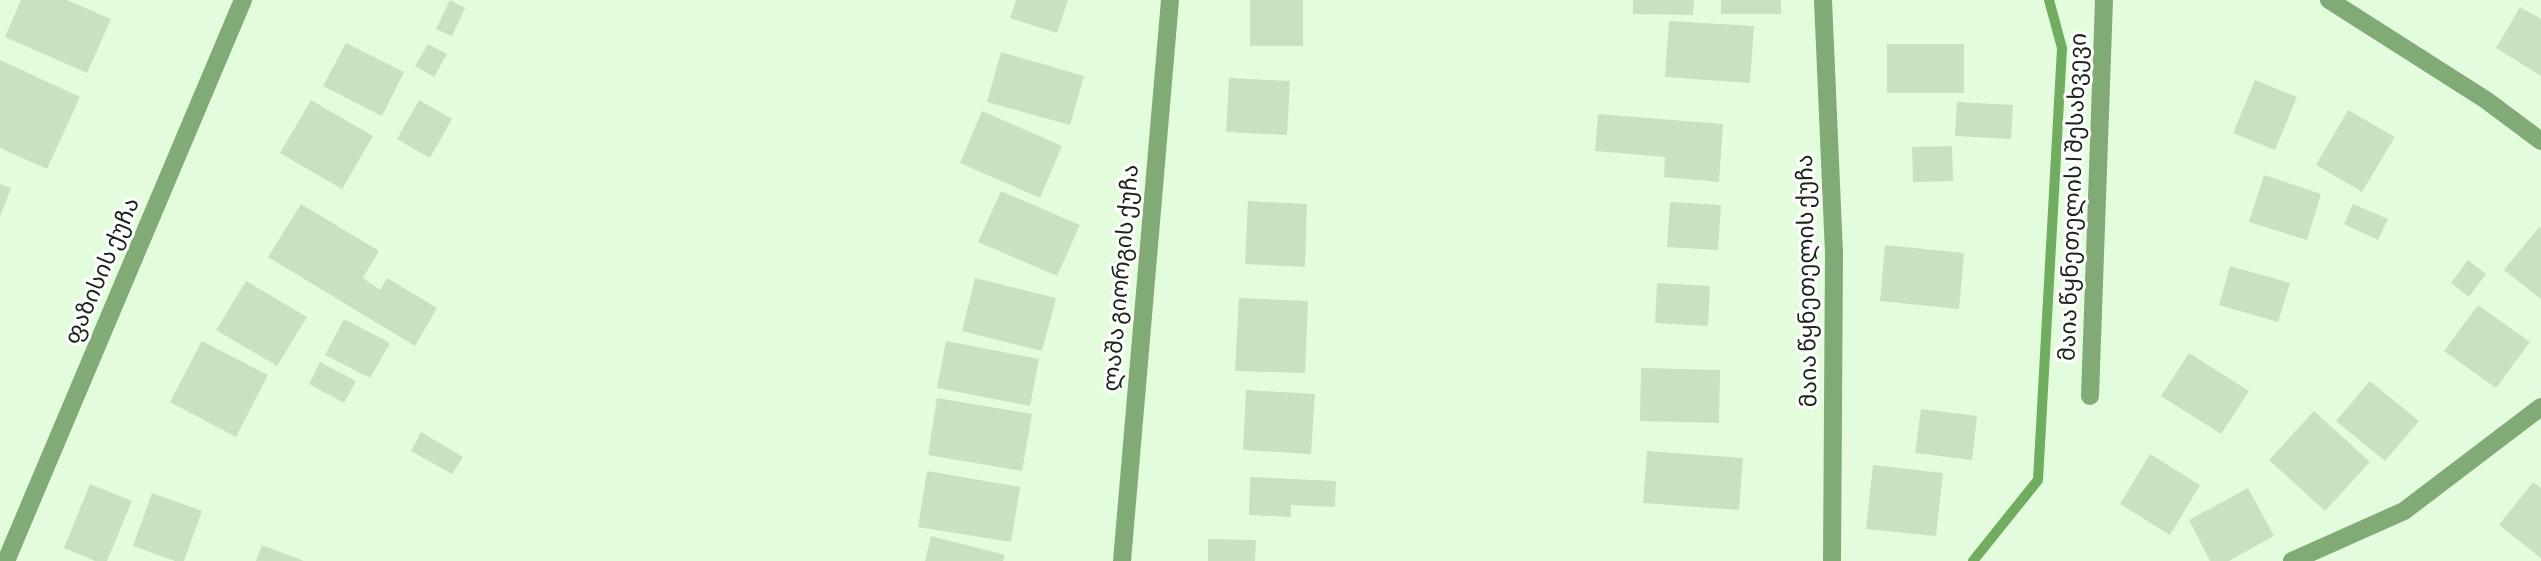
<!DOCTYPE html>
<html>
<head>
<meta charset="utf-8">
<style>
	body { margin:0 }
	canvas { display:block; background:#e4fcde }
</style>
</head>
<body>
<canvas width="2541" height="561"></canvas>
<script>
const ctx = document.querySelector('canvas').getContext('2d');
ctx.lineJoin = 'round';
const poly = rows => new Path2D(rows.map(r => 'M' + r).join(''));
function stroke(path, color, width, dash) { ctx.strokeStyle = color; ctx.lineWidth = width; ctx.lineCap = dash ? 'butt' : 'round'; ctx.setLineDash(dash || []); ctx.stroke(path); }
function paint(path, color) { ctx.fillStyle = color; ctx.fill(path, 'evenodd'); }
function write(font, color, halo, rows, align = 'center') {
  ctx.font = font + ' "Asap Condensed","Noto Sans Georgian",sans-serif'; ctx.lineWidth = 6; ctx.setLineDash([]); ctx.textBaseline = 'middle'; ctx.strokeStyle = halo; ctx.fillStyle = color; for (const [text, x, y, turn = 0] of rows) {
    ctx.save(); ctx.translate(x, y); ctx.rotate((+turn || 0) * Math.PI / 180); ctx.textAlign = isNaN(turn) ? turn : align; if (halo) ctx.strokeText(text, 0, 0); ctx.fillText(text, 0, 0); ctx.restore();
  }
}
const stream = poly([
	[1973,561,2038,480,2062,48,2049,0]
]);
const building = poly([
	[21,0,67,0,111,19,87,73,5,37],
	[450,0,465,8,452,36,436,29],
	[1016,0,1068,0,1057,33,1010,18],
	[1250,0,1303,0,1303,46,1250,46],
	[1633,0,1694,0,1693,15,1633,14],
	[1721,0,1781,0,1781,14,1721,14],
	[2520,7,2541,19,2541,76,2496,48],
	[1669,21,1754,26,1750,83,1665,77],
	[346,43,404,72,382,116,323,86],
	[428,44,447,54,434,77,415,66],
	[1887,44,1964,44,1964,93,1887,93],
	[1001,52,1084,76,1070,125,987,102],
	[0,60,80,97,47,169,0,148],
	[1229,78,1290,81,1287,135,1226,132],
	[2255,80,2297,97,2275,150,2233,133],
	[311,100,373,136,342,189,280,153],
	[419,100,452,119,430,158,397,139],
	[1957,102,2013,105,2011,139,1955,136],
	[2348,110,2395,137,2362,192,2316,165],
	[982,111,1062,146,1040,198,960,163],
	[1598,114,1723,124,1719,182,1664,177,1665,157,1595,151],
	[1952,146,1953,181,1913,182,1912,147],
	[2264,175,2321,194,2307,240,2249,222],
	[0,184,11,188,0,217],
	[1001,191,1080,225,1057,276,978,242],
	[1248,201,1307,204,1305,267,1245,264],
	[1670,202,1721,205,1718,250,1667,247],
	[301,204,379,251,363,278,380,290,387,278,437,308,415,346,268,257],
	[2353,204,2388,219,2378,240,2344,224],
	[2539,227,2541,229,2541,299,2504,270],
	[1885,245,1964,253,1959,309,1880,301],
	[2468,260,2486,274,2469,297,2451,283],
	[2230,266,2290,283,2278,322,2219,305],
	[975,278,1056,298,1042,351,962,331],
	[246,281,307,317,277,366,216,330],
	[1657,283,1710,286,1708,326,1655,323],
	[1239,298,1308,301,1305,373,1235,371],
	[2478,305,2530,342,2496,388,2444,351],
	[344,319,390,343,370,378,325,355],
	[202,341,268,375,236,437,170,402],
	[946,341,1039,359,1030,406,937,388],
	[2189,353,2249,391,2221,434,2161,396],
	[320,362,356,381,344,403,309,384],
	[1641,368,1720,370,1719,423,1640,421],
	[2370,381,2419,421,2385,461,2336,421],
	[1246,390,1315,394,1311,454,1243,450],
	[937,398,1032,414,1022,471,928,455],
	[1921,409,1977,416,1972,460,1915,453],
	[2314,411,2370,462,2325,511,2269,460],
	[421,432,463,457,452,474,411,451],
	[1647,451,1743,458,1739,510,1643,503],
	[2150,454,2200,485,2170,535,2120,504],
	[1873,465,1943,473,1936,536,1866,529],
	[927,471,1020,487,1011,542,918,527],
	[1250,477,1336,481,1335,507,1291,505,1291,517,1249,515],
	[2533,482,2541,488,2541,558,2499,525],
	[90,484,132,501,107,561,95,561,64,548],
	[2248,488,2274,536,2229,561,2210,561,2189,520],
	[152,493,202,511,184,561,175,561,133,546],
	[931,536,1005,555,1003,561,925,561],
	[1208,539,1256,540,1255,561,1208,561],
	[262,545,304,561,256,561]
]);
const minor = poly([
	[1823,0,1834,253,1832,561],
	[2329,0,2486,100,2541,141],
	[2090,396,2104,0],
	[6,561,243,0],
	[1122,561,1170,0],
	[2292,561,2404,511,2541,407]
]);
const streetNames = [
	["მაია წყნეთელის I შესახვევი",2073,197,-88],
	["ფაზისის ქუჩა",102,271,-67],
	["ლაშა გიორგის ქუჩა",1121,278,-85],
	["მაია წყნეთელის ქუჩა",1807,281,-91]
];
stroke(stream, '#70ad60', 10);
paint(building, '#c9e1c3');
stroke(minor, '#82aa77', 18);
write('23px', '#1b2419', '#fff', streetNames);
</script>
</body>
</html>
